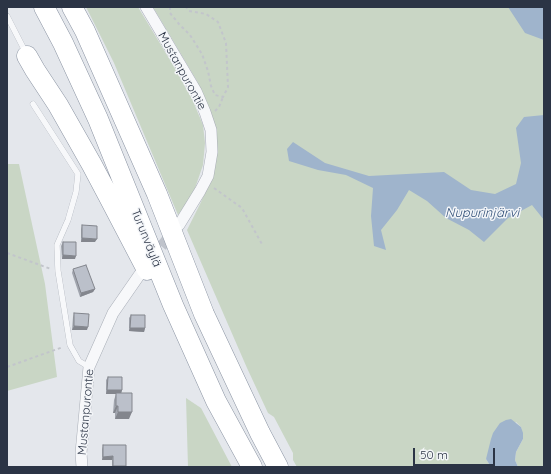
<!DOCTYPE html>
<html>
<head>
<meta charset="utf-8">
<style>
	body { margin:0 }
	#map { position:relative; width:551px; height:474px; overflow:hidden; background:#e4e7ec; font-family:Quicksand,sans-serif }
	canvas { display:block }
	.frame { position:absolute; inset:0; border:8px solid #2b3445; pointer-events:none }
	.scale { position:absolute; left:413px; top:448px; width:82px; height:18px; box-sizing:border-box; border:2px solid #2b3445; border-top:0; padding-left:5px; font-size:12px; line-height:14px; white-space:nowrap; color:#2b3445; -webkit-text-stroke:3px #f4f6f9; paint-order:stroke }
</style>
</head>
<body>
<div id="map">
<canvas width="551" height="474"></canvas>
<div class="frame"></div>
<div class="scale">50 m</div>
</div>
<script>
const ctx = document.querySelector('canvas').getContext('2d');
ctx.lineJoin = 'round';
function paint(path, color) { ctx.fillStyle = color; ctx.fill(path, 'evenodd'); }
const poly = rows => new Path2D(rows.map(r => 'M' + r).join(''));
function stroke(path, color, width, dash) { ctx.strokeStyle = color; ctx.lineWidth = width; ctx.lineCap = dash ? 'butt' : 'round'; ctx.setLineDash(dash || []); ctx.stroke(path); }
function write(font, color, halo, rows, align = 'center') {
  ctx.font = font + ' Quicksand,sans-serif'; ctx.lineWidth = 3; ctx.setLineDash([]); ctx.textBaseline = 'middle'; ctx.strokeStyle = halo; ctx.fillStyle = color; for (const [text, x, y, turn = 0] of rows) {
    ctx.save(); ctx.translate(x, y); ctx.rotate((+turn || 0) * Math.PI / 180); ctx.textAlign = isNaN(turn) ? turn : align; if (halo) ctx.strokeText(text, 0, 0); ctx.fillText(text, 0, 0); ctx.restore();
  }
}
const green = poly([
	[86,7,138,7,173,65,193,101,203,125,205,143,203,165,193,194,178,215,114,63],
	[153,7,544,7,544,467,518,467,515,460,516,452,523,439,521,427,516,422,486,459,491,467,297,467,293,460,293,453,274,417,268,413,247,368,187,230,201,202,213,174,216,147,213,119,197,81],
	[7,164,19,164,45,284,57,377,7,391],
	[186,398,201,408,232,467,188,467]
]);
const water = poly([
	[508,7,544,7,544,40,525,33],
	[544,115,544,220,532,205,508,218,484,242,469,230,446,218,427,201,409,190,397,210,381,230,386,250,374,246,371,216,373,188,346,175,318,170,289,161,287,149,293,142,325,163,369,176,444,172,471,190,495,194,516,184,521,163,516,128,524,117],
	[511,419,521,427,523,433,523,439,516,452,515,460,518,467,491,467,486,459,491,439,493,433,500,423,506,420]
]);
const streetTunnel = poly([
	[151,259,174,231]
]);
const path = poly([
	[170,7,170,13,179,24,190,35,202,54,208,71,211,86,215,95,223,97,228,87,226,43,218,22,206,14,189,11,186,7],
	[215,111,219,107,223,97],
	[214,188,242,208,263,246],
	[7,253,51,269],
	[7,367,63,347]
]);
const lane = poly([
	[7,16,26,53],
	[33,104,78,174,76,192,68,220,57,245,58,271,70,345,79,361,89,367]
]);
const street = poly([
	[146,7,196,91,205,112,211,130,212,152,208,176,200,191,179,225],
	[82,467,81,453,89,367,113,313,140,274]
]);
const highway = poly([
	[44,7,63,43,98,119,173,305,216,401,252,467],
	[72,7,85,31,157,194,204,314,260,433,278,467],
	[27,56,35,70,58,105,92,165,110,199,147,270]
]);
const wall = poly([
	[82,225,95,242,81,242,81,229],
	[63,242,75,259,62,259,61,246],
	[73,269,95,289,93,292,80,297,72,273],
	[74,313,87,330,72,330,73,317],
	[131,315,145,328,144,332,129,331,129,318],
	[108,377,122,390,121,393,129,419,115,419,115,413,113,413,114,400,116,394,106,394,106,380],
	[103,445,126,467,112,467,112,460,102,460,102,449]
]);
const shadedWall = poly([
	[82,238,97,239,95,242,81,242],
	[63,255,76,256,75,259,62,259],
	[95,289,93,292,80,297,81,293],
	[74,326,88,327,87,330,72,330],
	[130,328,145,328,144,332,129,331],
	[107,390,122,390,121,394,106,394],
	[116,406,118,406,115,413,113,413],
	[118,412,132,412,129,419,115,419],
	[113,456,112,460,102,460,103,457],
	[113,466,126,466,126,467,113,467]
]);
const building = poly([
	[82,225,97,226,97,239,82,238,82,225],
	[63,242,76,242,76,256,63,255,63,242],
	[86,265,95,289,81,293,73,269,86,265],
	[74,313,89,314,88,327,74,326,74,313],
	[131,315,145,315,145,328,130,328,131,315],
	[108,377,122,377,122,390,107,390,108,377],
	[116,393,132,393,132,412,118,412,118,406,116,406,116,393],
	[103,445,126,445,126,466,113,466,113,456,103,457,103,445]
]);
const streetNames = [
	["Mustanpurontie",182,71,61],
	["Turunväylä",146,238,68],
	["Mustanpurontie",86,412,-85]
];
const waterNames = [
	["Nupurinjärvi",482,213]
];
paint(green, '#c9d6c5');
paint(water, '#9fb4cc');
stroke(streetTunnel, '#bfc3cb', 11, [11, 5.5]);
stroke(lane, '#a9aeb7', 6);
stroke(street, '#a9aeb7', 12);
stroke(highway, '#8b94a3', 21);
stroke(path, '#c2c5cb', 2, [3, 3]);
stroke(lane, '#f7f8fa', 5.5);
stroke(street, '#f7f8fa', 11);
stroke(highway, '#fff', 20);
paint(wall, '#a1a5ae');
paint(shadedWall, '#83868d');
paint(building, '#bbc0ca');
stroke(building, '#83868d', 1);
write('12px', '#2b3445', '#f4f6f9', streetNames);
write('italic 13px', '#34527a', '#f4f6f9', waterNames);
</script>
</body>
</html>
